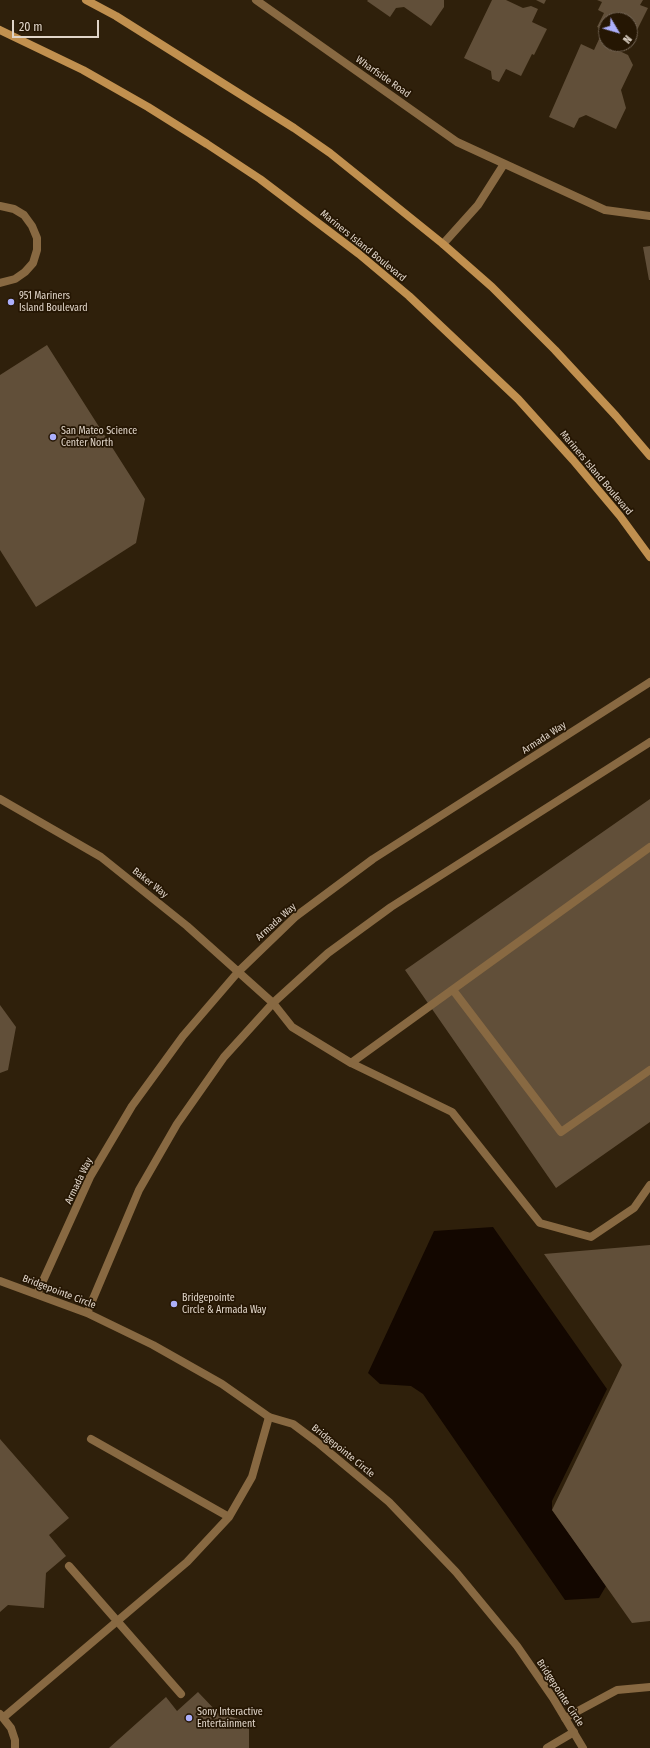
<!DOCTYPE html>
<html>
<head>
<meta charset="utf-8">
<style>
	body { margin:0 }
	#map { position:relative; width:650px; height:1748px; overflow:hidden; background:#2f200b; font-family:"Fira Sans Condensed",sans-serif }
	canvas { display:block }
	.north { position:absolute; left:598px; top:12px; width:40px; height:40px; box-sizing:border-box; background:#251603; border:1px solid #706252; border-radius:50%; rotate:128deg; font-size:11px; font-weight:700; line-height:16px; text-align:center; color:#e0d5c9 }
	.north::after { content:''; display:block; margin:auto; width:14px; height:18px; background:#acaffb; clip-path:polygon(50% 0,100% 100%,50% 72%,0 100%) }
	.scale { position:absolute; left:12px; top:20px; width:87px; height:18px; box-sizing:border-box; border:2px solid #e0d5c9; border-top:0; padding-left:5px; font-size:12px; line-height:14px; white-space:nowrap; color:#e0d5c9; -webkit-text-stroke:3px #251603; paint-order:stroke }
</style>
</head>
<body>
<div id="map">
<canvas width="650" height="1748"></canvas>
<div class="north">N</div>
<div class="scale">20 m</div>
</div>
<script>
const ctx = document.querySelector('canvas').getContext('2d');
ctx.lineJoin = 'round';
function paint(path, color) { ctx.fillStyle = color; ctx.fill(path, 'evenodd'); }
const poly = rows => new Path2D(rows.map(r => 'M' + r).join(''));
function stroke(path, color, width, dash) { ctx.strokeStyle = color; ctx.lineWidth = width; ctx.lineCap = dash ? 'butt' : 'round'; ctx.setLineDash(dash || []); ctx.stroke(path); }
function write(font, color, halo, rows, align = 'center') {
  ctx.font = font + ' "Fira Sans Condensed",sans-serif'; ctx.lineWidth = 3.5; ctx.setLineDash([]); ctx.textBaseline = 'middle'; ctx.strokeStyle = halo; ctx.fillStyle = color; for (const [text, x, y, turn = 0] of rows) {
    ctx.save(); ctx.translate(x, y); ctx.rotate((+turn || 0) * Math.PI / 180); ctx.textAlign = isNaN(turn) ? turn : align; if (halo) ctx.strokeText(text, 0, 0); ctx.fillText(text, 0, 0); ctx.restore();
  }
}
const water = poly([
	[493,1227,607,1389,552,1501,552,1510,606,1586,599,1598,565,1600,423,1394,411,1386,380,1384,368,1373,434,1231]
]);
const building = poly([
	[368,0,444,0,444,7,431,26,404,7,396,8,390,17,367,1],
	[492,0,506,0,523,8,531,6,538,9,532,22,547,29,534,55,532,54,521,76,506,69,499,82,492,79,491,71,464,58],
	[536,0,546,0,544,4],
	[597,0,643,0,640,5,648,8,630,44,630,20,606,20,606,31,597,27,604,13,598,10,602,2],
	[600,37,606,40,606,44,609,44,611,47,628,55,633,65,621,90,626,108,616,129,586,115,579,118,574,128,549,117,581,44,594,50],
	[650,246,650,280,649,280,643,247],
	[47,345,145,499,136,543,36,607,0,550,0,375],
	[650,799,650,1122,556,1188,405,970],
	[0,1005,16,1027,8,1070,0,1073],
	[650,1245,650,1621,632,1623,552,1510,622,1365,544,1254],
	[0,1439,69,1518,49,1535,66,1556,46,1573,44,1608,8,1605,0,1612],
	[198,1692,218,1713,249,1722,249,1748,109,1748,166,1697,177,1711]
]);
const lane = poly([
	[0,206,14,209,24,215,32,226,37,238,37,250,33,263,25,272,15,279,0,283],
	[453,990,561,1132,650,1070],
	[273,1003,292,1027,351,1063,452,1112,540,1223,591,1237,634,1208,650,1185],
	[351,1063,650,847],
	[91,1439,229,1517],
	[69,1566,181,1694],
	[0,1714,11,1728,15,1740,15,1748],
	[4,1717,187,1562,229,1517,252,1477,269,1417],
	[565,1718,617,1690,650,1687],
	[547,1748,574,1732]
]);
const street = poly([
	[256,0,457,142,605,210,650,216],
	[443,244,478,205,504,164],
	[0,799,101,857,187,926,273,1003],
	[0,1281,87,1313,153,1345,222,1384,269,1417,293,1424,317,1442,389,1502,456,1572,517,1646,553,1698,583,1748],
	[37,1294,90,1177,132,1106,183,1036,238,972,295,917,373,859,650,682],
	[87,1313,139,1190,177,1124,224,1057,273,1003,328,953,391,907,650,742]
]);
const secondary = poly([
	[86,0,116,16,294,128,330,153,443,244,492,287,555,350,616,416,650,456],
	[0,30,83,70,148,107,207,144,260,179,359,254,409,296,518,399,573,460,620,516,650,557]
]);
const markers = [
	[11,302,4,"#acaffb"],
	[53,437,4,"#acaffb"],
	[174,1304,4,"#acaffb"],
	[189,1718,4,"#acaffb"]
];
const streetNames = [
	["Wharfside Road",383,77,35],
	["Mariners Island Boulevard",363,246,39],
	["Mariners Island Boulevard",596,473,50],
	["Armada Way",544,738,-33],
	["Baker Way",150,883,38],
	["Armada Way",276,922,-42],
	["Armada Way",79,1181,-64],
	["Bridgepointe Circle",59,1292,21],
	["Bridgepointe Circle",343,1451,39],
	["Bridgepointe Circle",560,1693,57]
];
const poiNames = [
	["951 Mariners",19,296],
	["Island Boulevard",19,308],
	["San Mateo Science",61,431],
	["Center North",61,443],
	["Bridgepointe",182,1298],
	["Circle & Armada Way",182,1310],
	["Sony Interactive",197,1712],
	["Entertainment",197,1724]
];
paint(water, '#130700');
paint(building, '#614f39');
stroke(lane, '#886942', 8);
stroke(street, '#886942', 8);
stroke(secondary, '#c1904f', 8);
for (const [x, y, r, color] of markers) { const dot = new Path2D(); dot.arc(x, y, r, 0, 2 * Math.PI); ctx.fillStyle = color; ctx.fill(dot); stroke(dot, '#251603', 1.5); }
write('10px', '#e0d5c9', '#251603', streetNames);
write('10px', '#e0d5c9', '#251603', poiNames, 'left');
</script>
</body>
</html>
